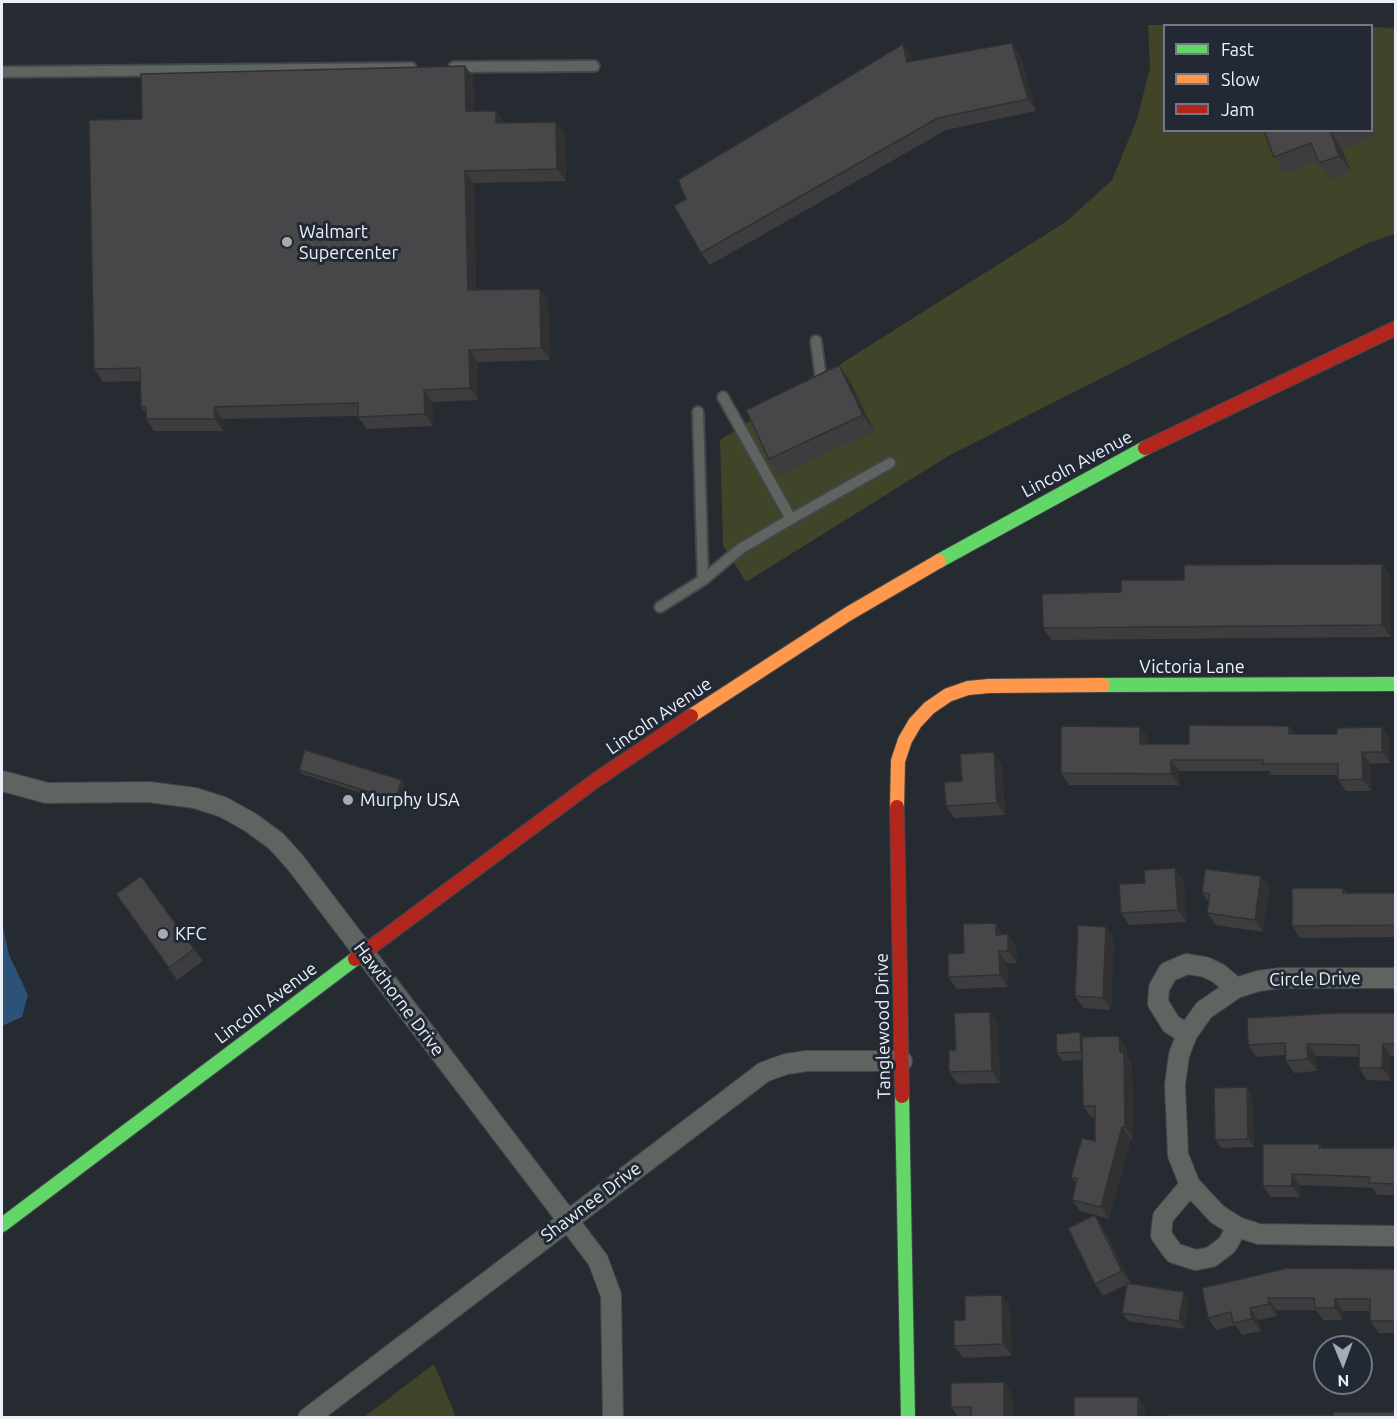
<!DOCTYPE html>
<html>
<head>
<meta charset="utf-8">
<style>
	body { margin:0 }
	#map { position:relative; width:1397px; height:1419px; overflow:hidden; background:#262a31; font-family:Ubuntu,sans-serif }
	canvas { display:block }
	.frame { position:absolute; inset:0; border:3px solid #ebf0f8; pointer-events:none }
	.legend { position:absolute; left:1163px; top:24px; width:210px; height:108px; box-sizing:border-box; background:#222935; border:2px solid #727983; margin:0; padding:8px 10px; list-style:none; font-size:18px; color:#ebf0f8 }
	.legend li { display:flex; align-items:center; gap:12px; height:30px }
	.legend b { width:30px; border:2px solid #727983 }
	.north { position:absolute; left:1313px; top:1335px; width:60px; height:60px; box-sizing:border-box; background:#222935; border:2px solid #727983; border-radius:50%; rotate:179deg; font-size:16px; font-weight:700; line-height:24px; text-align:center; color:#ebf0f8 }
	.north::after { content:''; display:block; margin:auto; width:21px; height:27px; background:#a6abb2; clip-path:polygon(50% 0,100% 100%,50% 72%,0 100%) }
</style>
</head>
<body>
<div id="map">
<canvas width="1397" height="1419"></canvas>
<div class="frame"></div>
<ul class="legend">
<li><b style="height:8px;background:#63d668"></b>Fast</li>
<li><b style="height:8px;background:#ff974d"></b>Slow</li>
<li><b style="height:8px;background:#b3261e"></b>Jam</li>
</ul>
<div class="north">N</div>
</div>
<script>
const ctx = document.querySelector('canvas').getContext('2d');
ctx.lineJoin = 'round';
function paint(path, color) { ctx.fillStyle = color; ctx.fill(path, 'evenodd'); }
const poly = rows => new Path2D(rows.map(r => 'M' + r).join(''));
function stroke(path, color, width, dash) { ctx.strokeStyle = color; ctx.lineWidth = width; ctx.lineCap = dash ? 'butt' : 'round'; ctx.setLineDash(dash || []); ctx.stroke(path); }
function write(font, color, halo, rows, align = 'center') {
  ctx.font = font + ' Ubuntu,sans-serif'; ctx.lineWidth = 6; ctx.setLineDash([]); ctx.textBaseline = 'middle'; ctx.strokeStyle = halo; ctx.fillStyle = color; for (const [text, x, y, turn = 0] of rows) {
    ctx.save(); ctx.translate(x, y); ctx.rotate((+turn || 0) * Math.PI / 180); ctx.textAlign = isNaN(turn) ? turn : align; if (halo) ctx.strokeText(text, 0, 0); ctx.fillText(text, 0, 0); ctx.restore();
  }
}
const green = poly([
	[1148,25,1196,25,1164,26,1164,130,1372,130,1372,27,1395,28,1395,234,1368,243,950,455,746,582,723,545,720,440,1067,221,1112,180,1137,119,1150,68],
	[434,1364,456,1417,364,1417]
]);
const water = poly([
	[2,922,9,955,28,995,22,1017,2,1026]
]);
const lane = poly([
	[454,67,594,66],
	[2,72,411,68],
	[813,384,821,379,816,341],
	[698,412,703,580],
	[791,519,890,463],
	[660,607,703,580,740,549,791,519,723,397]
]);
const street = poly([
	[2,781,47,793,149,792,195,798,223,807,250,822,276,841,295,862,598,1260,611,1295,613,1418],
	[1396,978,1281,978,1258,981,1236,988,1204,1010,1187,1034,1179,1055,1175,1085,1178,1155,1190,1185,1217,1214,1237,1227,1259,1234,1396,1236],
	[1187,1034,1171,1024,1158,1003,1159,988,1168,972,1187,964,1205,967,1218,973,1236,988],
	[1190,1185,1163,1217,1161,1235,1174,1253,1196,1260,1211,1257,1227,1245,1237,1227],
	[308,1418,764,1072,786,1064,807,1061,902,1061]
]);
const fast = poly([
	[939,561,1145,448],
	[1103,685,1396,684],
	[902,1096,908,1418],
	[2,1225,355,959]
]);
const slow = poly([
	[691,716,848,614,939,561],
	[897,807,898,761,905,740,915,723,929,708,948,695,968,688,989,686,1103,685]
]);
const jam = poly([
	[1145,448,1396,328],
	[897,807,902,1096],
	[355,959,596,780,691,716]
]);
const wall = poly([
	[1012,43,1020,55,1036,111,946,130,710,265,701,253,686,199,903,44,911,56,912,61],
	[474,78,474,111,505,123,565,134,566,181,474,183,476,290,540,289,548,301,550,360,478,362,478,400,432,402,433,426,367,429,358,417,358,416,223,419,223,431,154,431,146,419,146,414,141,407,140,381,103,382,94,369,142,119],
	[1264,130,1371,130,1375,136,1342,149,1351,171,1330,179,1318,161,1285,173,1274,157],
	[850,381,874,431,780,475,769,459],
	[1382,564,1391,576,1391,637,1052,640,1043,628,1121,592,1184,580],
	[1140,727,1148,738,1148,744,1189,744,1295,734,1390,738,1390,763,1370,764,1371,791,1346,791,1338,780,1338,775,1271,775,1269,771,1179,771,1179,785,1069,785,1061,773],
	[1002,764,1005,815,954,818,946,806,962,781],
	[299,770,405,785,399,805,302,774],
	[141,876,203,961,177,980,116,894],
	[1261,876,1269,888,1263,932,1216,925,1207,913,1209,903,1202,893],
	[1184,880,1186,922,1129,925,1121,913,1145,883],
	[1343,888,1347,893,1395,893,1395,937,1300,938,1292,926],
	[1106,927,1114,939,1111,1010,1084,1008,1075,996],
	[1004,935,1016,946,1017,963,1007,963,1008,987,957,989,948,977,964,953],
	[1395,1013,1395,1056,1391,1056,1391,1081,1367,1080,1359,1068,1359,1057,1316,1056,1317,1071,1294,1073,1286,1061,1285,1055,1256,1057,1248,1045],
	[998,1024,1000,1083,958,1084,949,1072,956,1050],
	[1080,1032,1083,1037,1127,1047,1127,1056,1132,1063,1133,1139,1131,1139,1109,1219,1080,1211,1072,1200,1076,1184,1071,1177,1095,1141,1095,1117,1091,1117,1083,1106,1083,1060,1063,1061,1057,1053],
	[1247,1087,1252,1095,1254,1147,1221,1148,1215,1140],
	[1320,1144,1322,1148,1395,1148,1395,1195,1377,1195,1373,1188,1300,1185,1300,1197,1271,1197,1263,1186],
	[1103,1227,1131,1283,1129,1284,1189,1300,1185,1329,1128,1321,1122,1313,1126,1285,1103,1296,1095,1284],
	[1395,1269,1395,1333,1379,1333,1370,1321,1370,1311,1343,1311,1343,1320,1323,1320,1316,1310,1276,1310,1277,1316,1258,1320,1261,1331,1242,1335,1235,1325,1216,1330,1208,1318,1202,1288],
	[1002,1295,1010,1307,1012,1356,963,1358,954,1346,965,1320],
	[1004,1382,1012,1394,1013,1418,959,1418,951,1407]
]);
const shadedWall = poly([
	[1012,43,1020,55,1036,111,1028,99],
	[903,44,911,56,916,74,907,62],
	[465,66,474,78,475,123,466,111],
	[496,111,505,123,496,123],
	[556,122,565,134,566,181,557,169],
	[1331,133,1342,149,1351,171,1339,156],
	[465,171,474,183,476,303,468,290],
	[540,289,548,301,550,360,541,348],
	[469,350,478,362,478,400,470,388],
	[839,365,850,381,874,431,863,415],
	[424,390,432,402,433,426,425,414],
	[214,407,223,419,223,431,215,419],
	[1382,564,1391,576,1391,637,1382,625],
	[1289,726,1297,737,1289,734],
	[1140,727,1148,738,1148,756,1140,744],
	[1382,727,1390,738,1390,763,1382,752],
	[994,752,1002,764,1005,815,997,803],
	[1362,752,1370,764,1371,791,1363,779],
	[1171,760,1179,771,1179,785,1171,774],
	[402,780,405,785,399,805,395,800],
	[1175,868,1184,880,1186,922,1178,910],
	[1261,876,1269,888,1263,932,1255,920],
	[996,923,1004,935,996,935],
	[1106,927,1114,939,1111,1010,1103,998],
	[1008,934,1016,946,1017,963,1008,951],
	[999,951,1007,963,1008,987,1000,975],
	[990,1012,998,1024,1000,1083,992,1071],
	[1080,1032,1086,1041,1086,1060,1081,1052],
	[1119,1036,1127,1047,1127,1056,1132,1063,1133,1139,1125,1127],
	[1307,1044,1316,1056,1317,1071,1308,1059],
	[1383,1044,1391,1056,1391,1081,1382,1068],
	[1247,1087,1252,1095,1254,1147,1248,1139],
	[1122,1127,1131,1139,1109,1219,1101,1207],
	[1292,1174,1300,1185,1300,1197,1292,1186],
	[1095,1215,1103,1227,1131,1283,1122,1271],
	[1184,1292,1189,1300,1185,1329,1179,1321],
	[1002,1295,1010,1307,1012,1356,1003,1344],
	[1268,1298,1276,1310,1277,1316,1269,1304],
	[1335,1299,1343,1311,1343,1320,1335,1308],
	[1250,1308,1258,1320,1261,1331,1252,1319],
	[1004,1382,1012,1394,1013,1418,1004,1418],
	[1138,1397,1146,1409,1146,1418,1138,1418]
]);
const building = poly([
	[1012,43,1028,99,938,118,701,253,674,206,686,199,678,180,903,44,907,62,1012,43],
	[465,66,466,111,496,111,496,123,556,122,557,169,465,171,468,290,540,289,541,348,469,350,470,388,424,390,425,414,358,417,358,403,214,407,215,419,146,419,146,407,141,407,140,368,94,369,89,120,142,119,141,74,465,66],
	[1264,130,1337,130,1331,133,1339,156,1319,163,1311,143,1274,157,1264,130],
	[839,365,863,415,769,459,746,410,839,365],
	[1382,564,1382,625,1043,628,1042,594,1121,592,1121,580,1184,580,1184,565,1382,564],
	[1189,725,1289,726,1289,734,1337,734,1337,728,1382,727,1382,752,1362,752,1363,779,1338,780,1338,764,1263,764,1263,760,1171,760,1171,774,1061,773,1061,726,1140,727,1140,744,1189,744,1189,725],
	[305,750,402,780,395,800,299,770,305,750],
	[994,752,997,803,946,806,944,782,962,781,960,754,994,752],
	[1175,868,1178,910,1121,913,1119,884,1145,883,1144,870,1175,868],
	[1205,869,1261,876,1255,920,1207,913,1210,894,1202,893,1205,869],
	[141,876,194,949,169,968,116,894,141,876],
	[1292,888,1343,888,1343,893,1395,893,1395,925,1292,926,1292,888],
	[996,923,996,935,1008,934,1008,951,999,951,1000,975,948,977,948,954,964,953,963,924,996,923],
	[1078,925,1106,927,1103,998,1075,996,1078,925],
	[990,1012,992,1071,949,1072,949,1050,956,1050,954,1013,990,1012],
	[1337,1013,1395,1013,1395,1044,1383,1044,1382,1068,1359,1068,1359,1045,1307,1044,1308,1059,1286,1061,1285,1043,1248,1045,1247,1018,1337,1013],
	[1080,1032,1081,1052,1057,1053,1056,1034,1080,1032],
	[1119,1036,1120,1052,1124,1052,1125,1127,1122,1127,1101,1207,1072,1200,1077,1179,1071,1177,1082,1138,1095,1141,1095,1106,1083,1106,1082,1037,1119,1036],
	[1247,1087,1248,1139,1215,1140,1214,1088,1247,1087],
	[1263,1144,1320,1144,1319,1148,1395,1148,1395,1184,1369,1183,1370,1177,1292,1174,1292,1186,1263,1186,1263,1144],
	[1095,1215,1122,1271,1095,1284,1068,1228,1095,1215],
	[1288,1268,1395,1269,1395,1321,1370,1321,1370,1299,1335,1299,1335,1308,1315,1308,1314,1298,1268,1298,1269,1304,1250,1308,1252,1319,1233,1323,1231,1312,1208,1318,1202,1288,1288,1268],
	[1127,1283,1184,1292,1179,1321,1122,1313,1127,1283],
	[1002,1295,1003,1344,954,1346,954,1320,965,1320,965,1296,1002,1295],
	[1004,1382,1004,1418,971,1418,971,1407,951,1407,951,1383,1004,1382],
	[1074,1397,1138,1397,1138,1418,1074,1418,1074,1397],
	[1334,1412,1395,1412,1395,1418,1167,1418,1167,1415,1333,1415,1334,1412]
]);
const markers = [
	[287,242,6,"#a6abb2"],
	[348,800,6,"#a6abb2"],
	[163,934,6,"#a6abb2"]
];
const poiNames = [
	["Walmart",299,232],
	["Supercenter",299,253],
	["Murphy USA",360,800],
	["KFC",175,934]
];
const streetNames = [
	["Lincoln Avenue",1077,464,-28],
	["Victoria Lane",1192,667],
	["Lincoln Avenue",659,716,-34],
	["Circle Drive",1315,979,-1],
	["Hawthorne Drive",399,999,53],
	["Lincoln Avenue",266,1003,-37],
	["Tanglewood Drive",883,1026,-91],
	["Shawnee Drive",591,1202,-37]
];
paint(green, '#404428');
paint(water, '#2c5277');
stroke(lane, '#42474c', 14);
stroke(street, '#42474c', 22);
stroke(fast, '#42474c', 16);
stroke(slow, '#42474c', 16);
stroke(jam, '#42474c', 16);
stroke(lane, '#5e6460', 10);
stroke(street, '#5e6460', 20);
stroke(fast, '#63d668', 14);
stroke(slow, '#ff974d', 14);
stroke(jam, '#b3261e', 14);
paint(wall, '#3d3c3e');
paint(shadedWall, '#323132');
paint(building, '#474648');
stroke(building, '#323132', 1.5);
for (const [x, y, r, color] of markers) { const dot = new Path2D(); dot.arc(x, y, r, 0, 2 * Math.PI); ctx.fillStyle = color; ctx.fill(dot); stroke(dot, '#222935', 2); }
write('18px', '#ebf0f8', '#222935', poiNames, 'left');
write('18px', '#ebf0f8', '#222935', streetNames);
</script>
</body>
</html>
